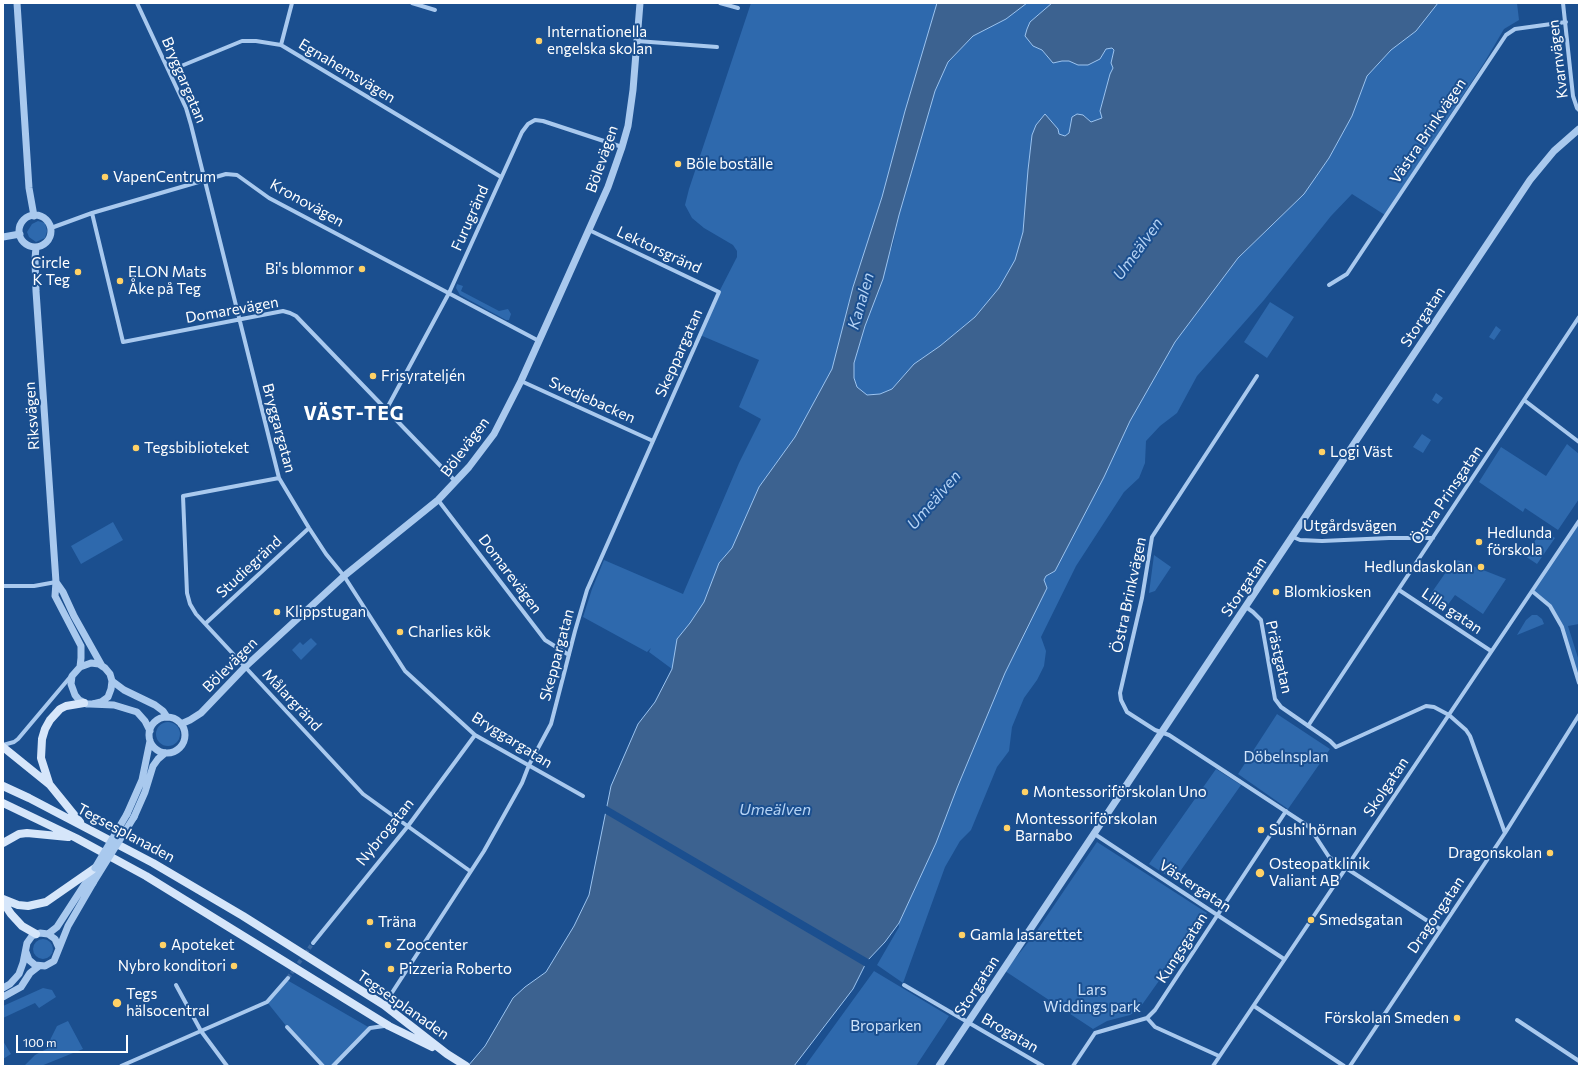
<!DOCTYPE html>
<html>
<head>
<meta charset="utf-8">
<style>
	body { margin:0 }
	#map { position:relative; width:1582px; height:1069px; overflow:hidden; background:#1b4f8f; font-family:Commissioner,sans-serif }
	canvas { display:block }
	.frame { position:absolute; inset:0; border:4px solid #fff; pointer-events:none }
	.scale { position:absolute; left:16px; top:1035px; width:112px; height:18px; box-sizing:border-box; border:2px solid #fff; border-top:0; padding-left:5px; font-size:12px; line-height:14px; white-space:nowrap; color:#fff; -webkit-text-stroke:3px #1b4f8f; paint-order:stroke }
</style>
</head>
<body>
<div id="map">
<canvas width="1582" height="1069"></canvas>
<div class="frame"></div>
<div class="scale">100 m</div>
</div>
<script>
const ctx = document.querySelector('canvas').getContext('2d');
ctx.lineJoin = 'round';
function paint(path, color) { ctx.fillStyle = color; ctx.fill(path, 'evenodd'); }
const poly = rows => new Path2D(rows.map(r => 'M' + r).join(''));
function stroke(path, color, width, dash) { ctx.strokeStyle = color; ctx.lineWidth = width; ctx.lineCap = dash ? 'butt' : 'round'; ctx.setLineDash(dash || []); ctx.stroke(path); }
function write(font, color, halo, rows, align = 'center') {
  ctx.font = font + ' Commissioner,sans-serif'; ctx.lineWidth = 4; ctx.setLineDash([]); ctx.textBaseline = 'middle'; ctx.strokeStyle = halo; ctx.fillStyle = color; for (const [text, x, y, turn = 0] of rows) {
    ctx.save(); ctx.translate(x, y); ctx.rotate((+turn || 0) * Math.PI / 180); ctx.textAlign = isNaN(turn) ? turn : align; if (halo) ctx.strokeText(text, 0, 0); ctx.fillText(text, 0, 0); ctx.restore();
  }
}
const green = poly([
	[751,3,937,3,905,111,882,197,853,287,832,369,795,437,759,487,732,548,719,563,704,602,690,623,677,639,672,669,649,652,651,648,647,652,583,617,592,589,604,560,683,594,739,463,761,419,739,407,759,360,700,335,719,292,737,257,737,251,733,245,704,228,692,218,685,205,689,189],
	[1027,3,1052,3,1030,22,1033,46,1042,50,1053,63,1062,61,1100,59,1106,49,1112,48,1114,51,1111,63,1113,68,1110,74,1100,110,1102,118,1091,122,1083,115,1072,117,1069,133,1065,136,1059,134,1058,129,1045,114,1032,135,1028,170,1023,232,1015,260,999,288,975,317,940,346,914,364,892,389,880,394,866,395,857,387,854,378,854,363,865,326,893,244,899,215,935,91,948,62,973,36,1006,19],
	[1438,3,1517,3,1519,20,1504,29,1484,63,1385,215,1352,194,1331,216,1264,300,1197,376,1177,413,1160,426,1146,441,1145,463,1139,478,1124,492,1076,566,1041,637,1046,651,1044,666,1037,680,1024,698,1012,727,1009,751,997,767,971,830,960,841,945,867,903,983,877,965,899,927,899,923,936,843,957,788,1005,673,1047,588,1044,580,1046,576,1055,571,1104,477,1130,421,1175,342,1238,258,1304,194,1329,158,1352,116,1367,76,1391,50,1416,31],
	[38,221,45,223,47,231,45,238,36,242,29,237,27,232,32,224],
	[457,284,463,286,461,291,499,311,508,309,511,314,509,320,506,320,460,295,456,288],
	[1270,302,1294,317,1267,358,1244,342],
	[1496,326,1501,330,1494,340,1489,337],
	[1436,393,1443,398,1438,404,1432,400],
	[1422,434,1431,440,1423,453,1413,447],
	[1567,444,1579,454,1579,499,1558,530,1525,508,1523,512,1479,482,1501,447,1546,476],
	[1579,521,1579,624,1568,626,1579,661,1579,683,1562,627,1550,606,1532,591],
	[113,522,123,540,81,564,71,546],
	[1542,530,1555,538,1537,564,1525,556],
	[1154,555,1171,567,1155,591,1149,593],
	[1455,559,1506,579,1483,614,1455,595,1447,606,1430,595],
	[1532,615,1537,615,1542,619,1544,624,1517,635,1526,620],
	[311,638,317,644,301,660,292,650,300,642,303,645],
	[1277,714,1330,749,1288,809,1238,774],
	'156 734a12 12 0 1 1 24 0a12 12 0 1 1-24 0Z',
	[1216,769,1241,785,1174,880,1149,864],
	[1097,842,1207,913,1139,1009,1130,1015,1107,1021,1093,1029,1005,971,1034,935],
	'33 949a10 10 0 1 1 20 0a10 10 0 1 1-20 0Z',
	[874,971,949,1016,916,1066,805,1066],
	[287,980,370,1028,333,1066,323,1066,287,1027,267,1002],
	[43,988,52,990,56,997,39,1008,35,1003,3,1018,3,1006],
	[68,1021,83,1049,41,1066,24,1066,35,1055,52,1046,50,1040,57,1026],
	[3,1041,11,1054,3,1059]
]);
const water = poly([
	[937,3,1027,3,1006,19,973,36,948,62,935,91,899,215,883,279,865,326,854,363,854,378,857,387,867,395,880,394,892,389,914,364,940,346,975,317,999,288,1015,260,1023,232,1028,170,1032,135,1036,125,1045,114,1058,129,1059,134,1065,136,1069,133,1072,117,1077,114,1083,115,1091,122,1102,118,1100,111,1110,74,1113,68,1111,63,1114,50,1112,48,1106,49,1100,59,1088,65,1078,65,1069,61,1062,61,1053,63,1042,50,1033,46,1025,36,1027,29,1030,22,1052,3,1438,3,1416,31,1391,50,1367,76,1352,116,1329,158,1304,194,1238,258,1175,342,1130,421,1104,477,1055,571,1046,576,1044,580,1047,588,1005,673,957,788,936,843,899,923,885,942,867,961,853,989,794,1066,468,1066,485,1046,513,998,525,987,546,972,574,926,589,895,611,786,638,724,655,702,672,669,677,639,690,623,704,602,719,563,732,548,759,487,795,437,832,369,853,287,882,197,905,111,937,3]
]);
const pier = poly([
	[605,805,870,960,866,967,604,813]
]);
const minorTunnel = poly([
	[288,978,313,943]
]);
const minor = poly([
	[137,3,186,108,191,125,279,478,309,528,326,554,344,576,405,671,475,735,583,796],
	[412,3,435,10],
	[720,3,738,8],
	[1563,3,1573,96,1577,108,1579,110],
	[637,41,717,47],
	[281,45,292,3],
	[169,71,242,41,256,41,281,45,501,177],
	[92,213,123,342,283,311,290,313,296,316,456,482],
	[51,228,92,213,226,174,237,175,269,198,539,341],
	[1329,285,1347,274,1351,268,1506,35,1515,29,1566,22],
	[1257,376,1152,537,1142,598,1120,693,1121,700,1127,712,1155,730,1169,735,1305,824,1310,828,1329,857,1440,929],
	[521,381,653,441],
	[1524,400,1579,442],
	[386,410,449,293,522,132,528,124,535,120,543,121,622,147],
	[279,478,183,496,187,593,190,604,196,614,363,794,470,871],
	[438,500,545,640,569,655],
	[1293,537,1300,540,1322,541,1389,538,1433,538],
	[3,586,34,586,56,582],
	[1399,590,1491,651],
	[1532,591,1550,606,1562,627,1579,683],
	[1246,607,1253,612,1261,620,1275,699,1281,707,1330,741,1336,747,1426,706,1434,707,1449,715,1466,730,1470,736,1505,833],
	[206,623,309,528],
	[1308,726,1579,317],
	[3,745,14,742,18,739,71,676],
	[1093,833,1284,959],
	[313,943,408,826,475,735],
	[176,985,201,1031,227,1066],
	[904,985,1043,1066],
	[384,1005,484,851,522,783,529,765,551,724,575,631,587,590,719,292,589,230],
	[1254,1006,1344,1066],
	[1147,1018,1155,1027,1219,1056],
	[1517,1020,1579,1061],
	[287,1027,323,1066],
	[121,1066,267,1002,288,978],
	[333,1066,370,1028,384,1026],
	[1073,1066,1095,1033,1147,1018,1155,1010,1286,811],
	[1213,1066,1579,521],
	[1350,1066,1505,833,1579,715]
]);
const tertiary = poly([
	[17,3,29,188,34,216],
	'19 231a16 16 0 1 1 32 0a16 16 0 1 1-32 0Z',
	[3,237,20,234],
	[36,247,35,259,36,291,56,582,55,596,81,646,81,658,80,667],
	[56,582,63,592,74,616,102,666],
	[112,681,124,690,155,705,163,711,167,717],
	[93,704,101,702,108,697,111,689,112,681,110,674,105,668,99,664,91,663,80,667,72,676,71,684,75,695,79,700,87,704,90,704,114,705,137,712,145,721,150,731],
	'149 735a18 18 0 1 1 36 0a18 18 0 1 1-36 0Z',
	[181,724,190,720,201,713,245,667,344,576,438,500,469,467,494,434,521,381,557,301,608,187,622,147,628,126,633,90,640,3],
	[127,814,142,780,150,741],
	[134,817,145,792,153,766,158,759,165,753],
	[48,934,57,927,94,870],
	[26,952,29,960,35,965,45,966,54,961,68,926,93,883],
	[3,988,10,984,19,974,23,963,27,943,32,936,40,933,48,934,55,939,59,948],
	[3,997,21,987,30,973,39,966],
	[939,1066,1530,180,1554,151,1579,129]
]);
const secondary = poly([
	[3,747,50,785,80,822],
	[49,783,41,758,42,739,45,729,50,720,60,709,66,706,84,703],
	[3,786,29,798,153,863,243,916,384,1005,447,1054,466,1066],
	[3,803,76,838,146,876,389,1026,432,1047],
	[3,843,19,834,27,833,68,837],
	[3,899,18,905,28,906,46,902,95,868],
	[3,902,11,914,22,926,36,934]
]);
const tertiaryBridge = poly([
	[95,868,127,814],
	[93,883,134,817]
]);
const markers = [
	[539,41,4,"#ffd166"],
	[678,164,4,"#ffd166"],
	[105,177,4,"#ffd166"],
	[362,269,4,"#ffd166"],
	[78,272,4,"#ffd166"],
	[120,281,4,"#ffd166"],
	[373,376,4,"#ffd166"],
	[136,448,4,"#ffd166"],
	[1322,452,4,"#ffd166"],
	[1479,542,4,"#ffd166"],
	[1481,567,4,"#ffd166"],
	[1276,592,4,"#ffd166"],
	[277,612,4,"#ffd166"],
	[400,632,4,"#ffd166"],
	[1025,792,4,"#ffd166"],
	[1007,828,4,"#ffd166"],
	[1261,830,4,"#ffd166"],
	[1550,853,4,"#ffd166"],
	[1260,873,5,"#ffd166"],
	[1311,920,4,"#ffd166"],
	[370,922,4,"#ffd166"],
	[962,935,4,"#ffd166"],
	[163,945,4,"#ffd166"],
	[388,945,4,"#ffd166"],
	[234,966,4,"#ffd166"],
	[391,969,4,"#ffd166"],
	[117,1003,5,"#ffd166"],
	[1457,1018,4,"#ffd166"]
];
const poiNames = [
	["Internationella",547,32],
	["engelska skolan",547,49],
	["Böle boställe",686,164],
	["VapenCentrum",113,177],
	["Circle",70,263,"right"],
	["K Teg",70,280,"right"],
	["Bi's blommor",354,269,"right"],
	["ELON Mats",128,272],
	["Åke på Teg",128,289],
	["Frisyrateljén",381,376],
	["Tegsbiblioteket",144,448],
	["Logi Väst",1330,452],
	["Hedlunda",1487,533],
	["förskola",1487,550],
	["Hedlundaskolan",1473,567,"right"],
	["Blomkiosken",1284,592],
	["Klippstugan",285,612],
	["Charlies kök",408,632],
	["Montessoriförskolan Uno",1033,792],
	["Montessoriförskolan",1015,819],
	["Barnabo",1015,836],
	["Sushi hörnan",1269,830],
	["Dragonskolan",1542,853,"right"],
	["Osteopatklinik",1269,864],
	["Valiant AB",1269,881],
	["Smedsgatan",1319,920],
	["Träna",378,922],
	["Gamla lasarettet",970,935],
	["Apoteket",171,945],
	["Zoocenter",396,945],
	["Nybro konditori",226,966,"right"],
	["Pizzeria Roberto",399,969],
	["Tegs",126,994],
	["hälsocentral",126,1011],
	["Förskolan Smeden",1449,1018,"right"]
];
const streetNames = [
	["Kvarnvägen",1558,59,-97],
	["Egnahemsvägen",347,71,31],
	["Bryggargatan",184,80,67],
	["Västra Brinkvägen",1428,131,-56],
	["Bölevägen",602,159,-71],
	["Kronovägen",307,203,29],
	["Furugränd",470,218,-66],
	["Lektorsgränd",659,250,25],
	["Domarevägen",232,310,-10],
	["Storgatan",1423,317,-57],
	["Skeppargatan",679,353,-66],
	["Svedjebacken",592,400,24],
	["Riksvägen",32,416,-94],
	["Bryggargatan",279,428,75],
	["Bölevägen",465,447,-53],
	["Östra Prinsgatan",1447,495,-56],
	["Utgårdsvägen",1350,526],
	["Studiegränd",249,567,-43],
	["Domarevägen",510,574,53],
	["Storgatan",1244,587,-56],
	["Östra Brinkvägen",1129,595,-78],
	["Lilla gatan",1452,611,34],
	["Skeppargatan",557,655,-75],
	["Prästgatan",1279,657,77],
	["Bölevägen",230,665,-45],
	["Målargränd",292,700,47],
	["Bryggargatan",512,740,32],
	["Skolgatan",1386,787,-56],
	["Nybrogatan",385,832,-51],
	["Tegsesplanaden",126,833,28],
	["Västergatan",1195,886,33],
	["Dragongatan",1436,915,-56],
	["Kungsgatan",1182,948,-57],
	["Storgatan",977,986,-57],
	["Tegsesplanaden",403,1005,35],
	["Brogatan",1010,1033,30]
];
const parkNames = [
	["Döbelnsplan",1286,757],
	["Lars",1092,990],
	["Widdings park",1092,1007],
	["Broparken",886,1026]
];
const waterNames = [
	["Umeälven",1138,249,-54],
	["Kanalen",861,301,-74],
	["Umeälven",934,500,-49],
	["Umeälven",775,810]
];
const districtNames = [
	["VÄST-TEG",354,414]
];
paint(green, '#2e69ad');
paint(water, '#3c6290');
stroke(water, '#9cc4f0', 1);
paint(pier, '#1b4f8f');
stroke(minorTunnel, '#3d69a0', 4, [4, 2]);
stroke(minor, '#a9c9ee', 4);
stroke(tertiary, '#a9c9ee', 7);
stroke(secondary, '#d6e6fa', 8);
stroke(tertiaryBridge, '#a9c9ee', 7);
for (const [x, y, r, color] of markers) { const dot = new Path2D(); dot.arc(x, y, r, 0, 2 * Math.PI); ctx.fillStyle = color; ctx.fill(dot); stroke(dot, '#1b4f8f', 1.5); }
write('15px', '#fff', '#1b4f8f', poiNames, 'left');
write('15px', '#fff', '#1b4f8f', streetNames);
write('15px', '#cfe3fa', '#1b4f8f', parkNames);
write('italic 16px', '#b5d3f5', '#1b4f8f', waterNames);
ctx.letterSpacing = '1px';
write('bold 19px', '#fff', '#1b4f8f', districtNames);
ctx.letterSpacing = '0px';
</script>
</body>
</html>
